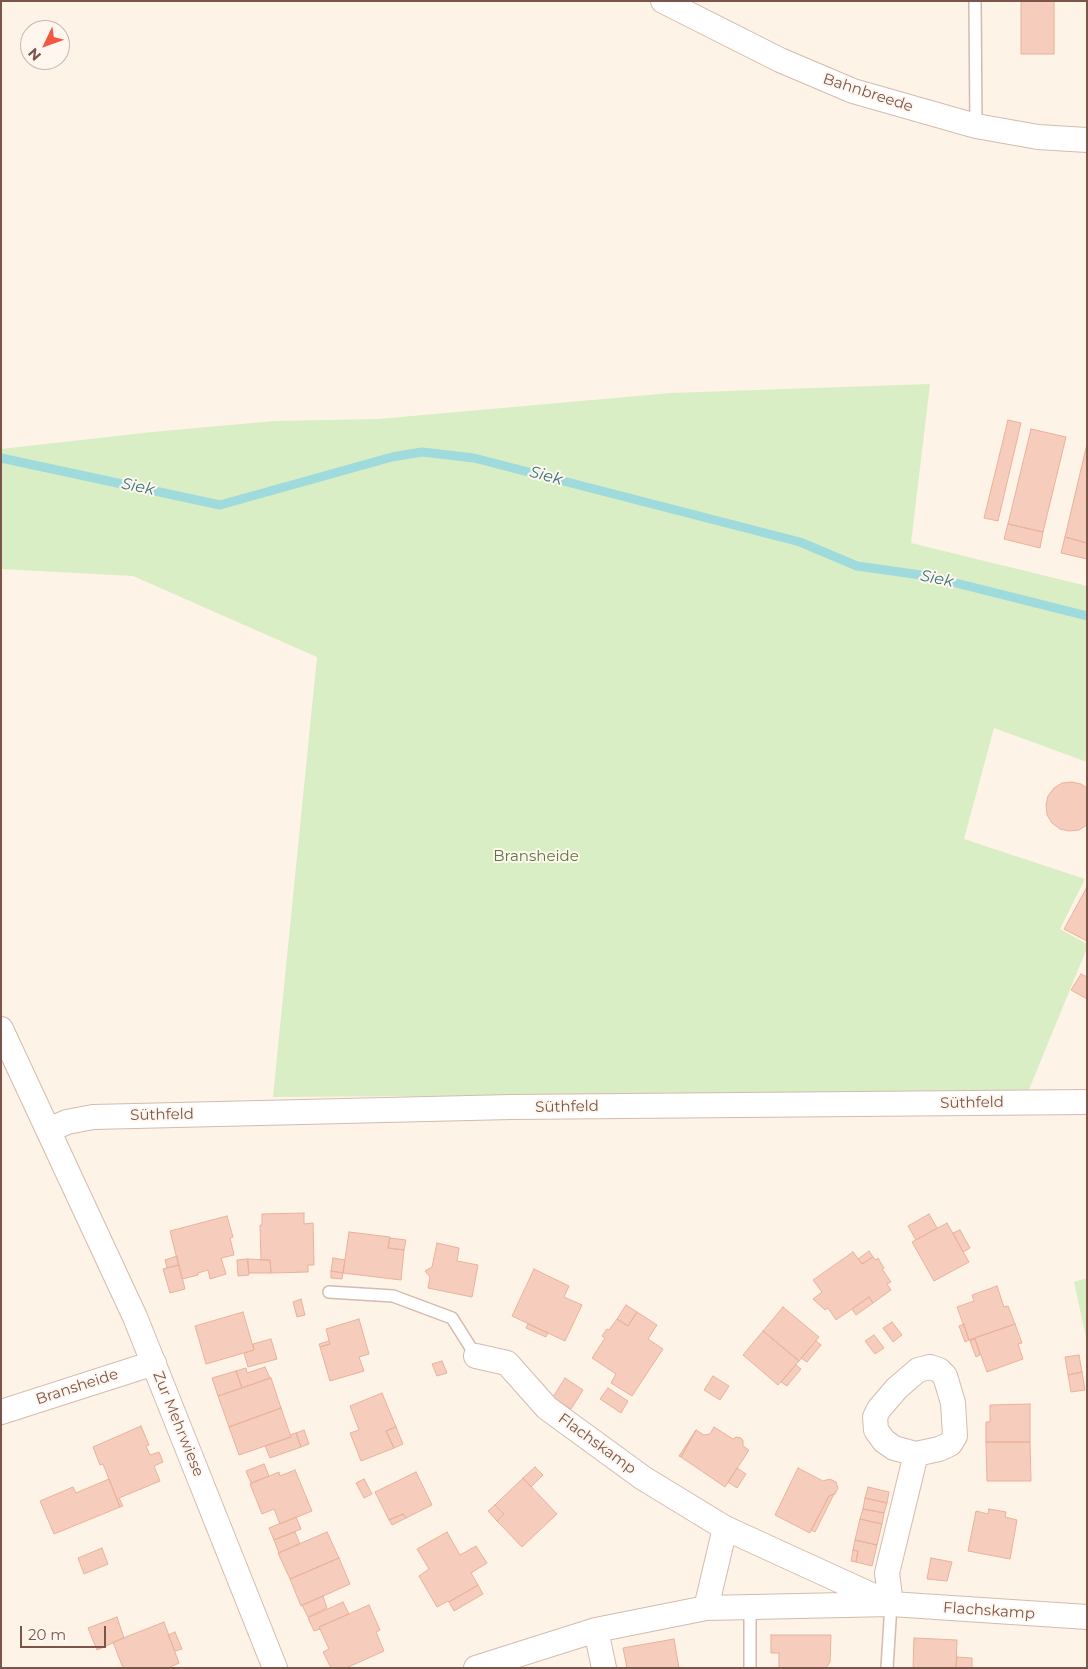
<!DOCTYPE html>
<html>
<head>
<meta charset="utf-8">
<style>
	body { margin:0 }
	#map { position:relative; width:1088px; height:1669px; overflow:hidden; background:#fef3e7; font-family:Montserrat,sans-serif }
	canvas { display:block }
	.frame { position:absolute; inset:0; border:2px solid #7b5549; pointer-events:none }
	.north { position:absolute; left:20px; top:20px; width:50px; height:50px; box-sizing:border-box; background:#fff7ef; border:1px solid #cab6ad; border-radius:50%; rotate:228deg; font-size:14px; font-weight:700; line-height:20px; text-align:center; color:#7b5549 }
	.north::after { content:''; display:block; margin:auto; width:18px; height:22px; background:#f15743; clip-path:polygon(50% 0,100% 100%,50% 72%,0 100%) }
	.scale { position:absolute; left:20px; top:1626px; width:86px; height:22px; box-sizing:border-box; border:2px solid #7b5549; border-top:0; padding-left:6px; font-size:15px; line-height:18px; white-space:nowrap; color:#7b5549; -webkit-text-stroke:4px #fff7ef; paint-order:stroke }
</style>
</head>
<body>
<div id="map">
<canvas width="1088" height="1669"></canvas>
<div class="frame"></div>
<div class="north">N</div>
<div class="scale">20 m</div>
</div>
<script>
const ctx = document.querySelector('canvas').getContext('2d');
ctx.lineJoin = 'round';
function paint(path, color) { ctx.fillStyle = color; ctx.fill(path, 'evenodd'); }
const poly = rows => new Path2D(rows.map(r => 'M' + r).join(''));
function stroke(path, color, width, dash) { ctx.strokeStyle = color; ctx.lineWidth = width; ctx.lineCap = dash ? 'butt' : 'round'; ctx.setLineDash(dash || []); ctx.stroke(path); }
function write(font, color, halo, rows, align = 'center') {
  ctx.font = font + ' Montserrat,sans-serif'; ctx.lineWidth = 4; ctx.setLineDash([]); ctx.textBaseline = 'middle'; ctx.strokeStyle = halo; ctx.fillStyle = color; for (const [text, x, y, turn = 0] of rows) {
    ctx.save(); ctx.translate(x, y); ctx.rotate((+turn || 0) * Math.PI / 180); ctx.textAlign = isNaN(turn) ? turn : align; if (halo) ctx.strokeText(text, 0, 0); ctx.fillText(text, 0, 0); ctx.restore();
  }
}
const green = poly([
	[930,384,911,543,1087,586,1087,762,994,728,964,839,1085,879,1060,929,1087,944,1087,948,1028,1092,273,1097,317,657,133,576,1,569,1,449,152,432,275,421,378,419,671,393],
	[1087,1278,1087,1342,1074,1282]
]);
const stream = poly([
	[1,458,220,505,392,457,422,452,474,458,800,542,857,566,928,576,1087,616]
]);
const building = poly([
	[1021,1,1054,1,1054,54,1021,54,1021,1],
	[1008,420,1021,423,998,521,984,518,1008,420],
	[1031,429,1066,437,1043,532,1008,524,1031,429],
	[1087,444,1087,543,1065,537,1087,444],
	[1008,524,1043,532,1040,548,1004,539,1008,524],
	[1065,537,1087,543,1087,559,1061,553,1065,537],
	[1072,782,1081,784,1087,788,1087,825,1079,830,1069,831,1060,829,1052,823,1047,815,1046,805,1048,796,1054,788,1062,783,1072,782],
	[1087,887,1087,941,1064,929,1087,887],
	[1081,974,1087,977,1087,999,1071,990,1081,974],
	[304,1213,304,1224,313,1223,314,1265,308,1265,308,1272,271,1273,270,1260,261,1260,260,1225,262,1225,262,1214,304,1213],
	[929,1214,937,1228,916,1240,908,1226,929,1214],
	[227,1216,233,1237,230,1238,234,1255,221,1258,226,1274,210,1279,208,1270,198,1273,198,1275,182,1279,170,1231,227,1216],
	[947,1223,969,1262,934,1281,912,1242,947,1223],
	[960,1230,970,1248,963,1252,953,1233,960,1230],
	[349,1232,390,1237,388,1248,404,1250,401,1280,343,1273,349,1232],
	[390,1238,406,1240,404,1250,388,1248,390,1238],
	[437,1243,459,1248,457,1261,478,1265,472,1297,428,1288,430,1277,425,1271,432,1267,437,1243],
	[869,1251,873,1257,862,1264,858,1259,869,1251],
	[853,1252,862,1264,873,1257,876,1260,878,1258,884,1268,882,1269,891,1282,887,1284,891,1290,873,1303,869,1297,836,1320,828,1308,825,1310,813,1299,822,1292,813,1280,853,1252],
	[177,1256,179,1265,167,1268,165,1260,177,1256],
	[333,1258,345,1260,343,1273,331,1271,333,1258],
	[247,1259,249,1275,238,1276,237,1260,247,1259],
	[248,1259,270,1260,271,1273,249,1273,248,1259],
	[179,1265,185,1289,170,1293,163,1269,179,1265],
	[534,1269,569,1286,564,1297,582,1305,565,1341,512,1316,534,1269],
	[331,1271,343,1273,342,1279,331,1278,331,1271],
	[997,1286,1004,1307,1008,1306,1015,1324,969,1340,957,1307,974,1301,972,1295,997,1286],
	[869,1297,873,1303,856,1315,852,1309,869,1297],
	[301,1299,305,1315,297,1317,293,1302,301,1299],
	[626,1305,637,1312,628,1326,617,1319,626,1305],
	[783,1307,819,1337,799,1361,763,1331,783,1307],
	[243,1312,254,1350,206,1364,195,1326,243,1312],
	[637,1312,657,1325,648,1339,663,1349,632,1396,611,1383,616,1374,592,1358,605,1338,602,1336,607,1329,609,1330,617,1319,628,1326,637,1312],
	[359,1319,369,1354,359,1357,364,1371,330,1381,320,1347,330,1344,326,1329,359,1319],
	[892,1322,902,1335,893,1342,883,1328,892,1322],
	[528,1324,548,1333,546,1337,526,1328,528,1324],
	[964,1324,969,1340,965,1342,959,1326,964,1324],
	[1015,1324,1022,1343,1018,1344,1023,1359,987,1372,975,1339,969,1340,1015,1324],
	[763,1331,799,1361,778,1385,743,1355,763,1331],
	[874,1335,884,1348,875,1354,865,1341,874,1335],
	[271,1339,277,1359,248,1367,244,1353,254,1350,253,1344,271,1339],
	[975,1339,980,1355,976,1357,970,1341,975,1339],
	[329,1341,330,1344,320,1347,319,1344,329,1341],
	[816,1341,821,1345,807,1362,801,1358,816,1341],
	[1079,1355,1082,1372,1068,1375,1065,1357,1079,1355],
	[442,1361,447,1373,437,1376,432,1364,442,1361],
	[796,1365,801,1369,787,1386,781,1382,796,1365],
	[265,1367,270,1378,242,1388,236,1371,246,1368,247,1373,265,1367],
	[236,1371,242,1388,218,1396,212,1378,236,1371],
	[1082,1372,1085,1390,1071,1392,1068,1375,1082,1372],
	[713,1376,729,1386,720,1400,704,1390,713,1376],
	[271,1378,281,1408,229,1427,218,1396,271,1378],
	[565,1378,583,1390,571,1409,553,1397,565,1378],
	[608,1388,628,1401,621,1413,600,1399,608,1388],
	[382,1393,396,1427,386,1431,394,1448,361,1461,350,1433,359,1430,350,1406,382,1393],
	[1030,1404,1030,1442,986,1442,986,1422,990,1422,990,1405,1030,1404],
	[281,1408,291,1437,239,1455,229,1427,281,1408],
	[141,1426,149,1445,146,1446,150,1455,159,1452,163,1462,154,1466,160,1481,119,1498,123,1506,120,1507,103,1464,100,1465,93,1447,141,1426],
	[396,1427,403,1444,394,1448,386,1431,396,1427],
	[714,1427,733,1439,736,1437,741,1438,743,1440,743,1446,749,1450,725,1487,681,1457,696,1430,704,1435,710,1434,714,1427],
	[304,1430,309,1444,301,1447,296,1433,304,1430],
	[696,1430,681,1457,679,1456,696,1430],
	[296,1433,301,1447,270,1458,265,1446,291,1437,290,1435,296,1433],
	[986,1442,1030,1442,1031,1481,987,1481,986,1442],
	[264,1464,269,1476,251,1483,246,1471,264,1464],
	[535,1467,543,1475,531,1487,523,1478,535,1467],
	[737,1468,746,1474,737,1488,728,1482,737,1468],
	[798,1468,823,1481,830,1479,836,1482,838,1488,835,1494,829,1496,810,1533,775,1515,798,1468],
	[295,1470,312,1511,280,1524,274,1509,262,1514,250,1484,279,1472,280,1476,295,1470],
	[416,1472,432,1505,406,1518,403,1514,389,1520,375,1492,416,1472],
	[523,1478,557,1514,522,1547,497,1521,504,1514,495,1505,523,1478],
	[109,1479,120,1507,54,1534,40,1501,73,1487,76,1493,109,1479],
	[364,1479,372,1494,364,1498,356,1483,364,1479],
	[868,1487,889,1492,887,1503,865,1498,868,1487],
	[834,1494,815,1532,811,1530,829,1496,834,1494],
	[865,1498,887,1503,884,1513,863,1509,865,1498],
	[495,1505,504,1514,497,1521,488,1511,495,1505],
	[863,1509,884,1513,882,1524,860,1519,863,1509],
	[989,1509,1006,1512,1005,1517,1017,1520,1010,1559,968,1551,976,1511,988,1514,989,1509],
	[403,1514,406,1518,392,1525,389,1520,403,1514],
	[296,1517,301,1529,274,1540,269,1528,296,1517],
	[860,1519,882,1524,877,1545,855,1540,860,1519],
	[295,1532,300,1544,279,1553,274,1540,295,1532],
	[327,1532,339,1558,290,1579,278,1553,327,1532],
	[447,1532,460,1555,476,1546,487,1563,471,1573,478,1585,449,1602,448,1601,437,1607,419,1576,429,1569,417,1549,447,1532],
	[855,1540,877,1545,872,1566,856,1562,858,1551,853,1550,855,1540],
	[102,1548,108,1564,84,1574,78,1558,102,1548],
	[853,1550,858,1551,856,1562,851,1561,853,1550],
	[339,1558,350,1584,301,1606,290,1579,339,1558],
	[931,1558,952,1562,947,1581,927,1579,931,1558],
	[478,1585,483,1594,454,1611,449,1602,478,1585],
	[323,1596,327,1608,308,1617,302,1605,323,1596],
	[343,1602,349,1614,319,1627,320,1629,314,1631,308,1618,343,1602],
	[369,1605,380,1630,376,1632,384,1651,346,1668,331,1668,323,1652,329,1649,319,1627,369,1605],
	[117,1617,124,1638,97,1650,88,1628,117,1617],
	[164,1622,179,1663,168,1668,123,1668,113,1642,164,1622],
	[175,1632,182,1649,175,1651,168,1635,175,1632],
	[771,1635,831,1635,830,1662,826,1668,779,1668,779,1653,771,1653,771,1635],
	[914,1638,957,1640,956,1668,913,1668,914,1638],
	[674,1639,679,1668,627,1668,623,1648,674,1639],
	[957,1657,972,1658,972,1668,956,1668,957,1657]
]);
const lane = poly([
	[975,1,976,126],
	[329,1292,393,1296,452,1318,476,1356],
	[750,1668,750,1608],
	[887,1668,891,1604]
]);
const street = poly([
	[663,1,780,60,853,91,976,126,1038,137,1087,140],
	[1,1029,135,1317,275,1668],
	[49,1130,67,1122,93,1117,511,1107,1087,1102],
	[476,1356,507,1363,547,1408,643,1478,725,1528,891,1604,1087,1617],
	[930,1367,939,1370,945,1376,953,1403,955,1436,950,1444,939,1449,916,1454,894,1448,884,1441,876,1430,875,1417,879,1409,897,1388,918,1370,930,1367],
	[1,1412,154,1363],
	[706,1608,725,1528],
	[596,1630,604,1668],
	[476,1668,596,1630,706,1608,891,1604,887,1573,916,1454]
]);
const streetNames = [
	["Bahnbreede",868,93,18],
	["Süthfeld",972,1103,-1],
	["Süthfeld",567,1107,-1],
	["Süthfeld",162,1115,-1],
	["Bransheide",77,1387,-18],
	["Zur Mehrwiese",178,1424,68],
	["Flachskamp",597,1444,36],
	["Flachskamp",989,1611,4]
];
const parkNames = [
	["Bransheide",536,857]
];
const waterNames = [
	["Siek",546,476,15],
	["Siek",138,487,12],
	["Siek",937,579,12]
];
paint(green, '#d9eec4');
stroke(stream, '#9fdadd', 9);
paint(building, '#f6cdbc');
stroke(building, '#eab19b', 1);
stroke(lane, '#d4bbae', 14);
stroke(street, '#d4bbae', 26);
stroke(lane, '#fff', 11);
stroke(street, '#fff', 24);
write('15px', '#7b5549', '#fff7ef', streetNames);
write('15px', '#567b3c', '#fff7ef', parkNames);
write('italic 16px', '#387679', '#fff7ef', waterNames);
</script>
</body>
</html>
